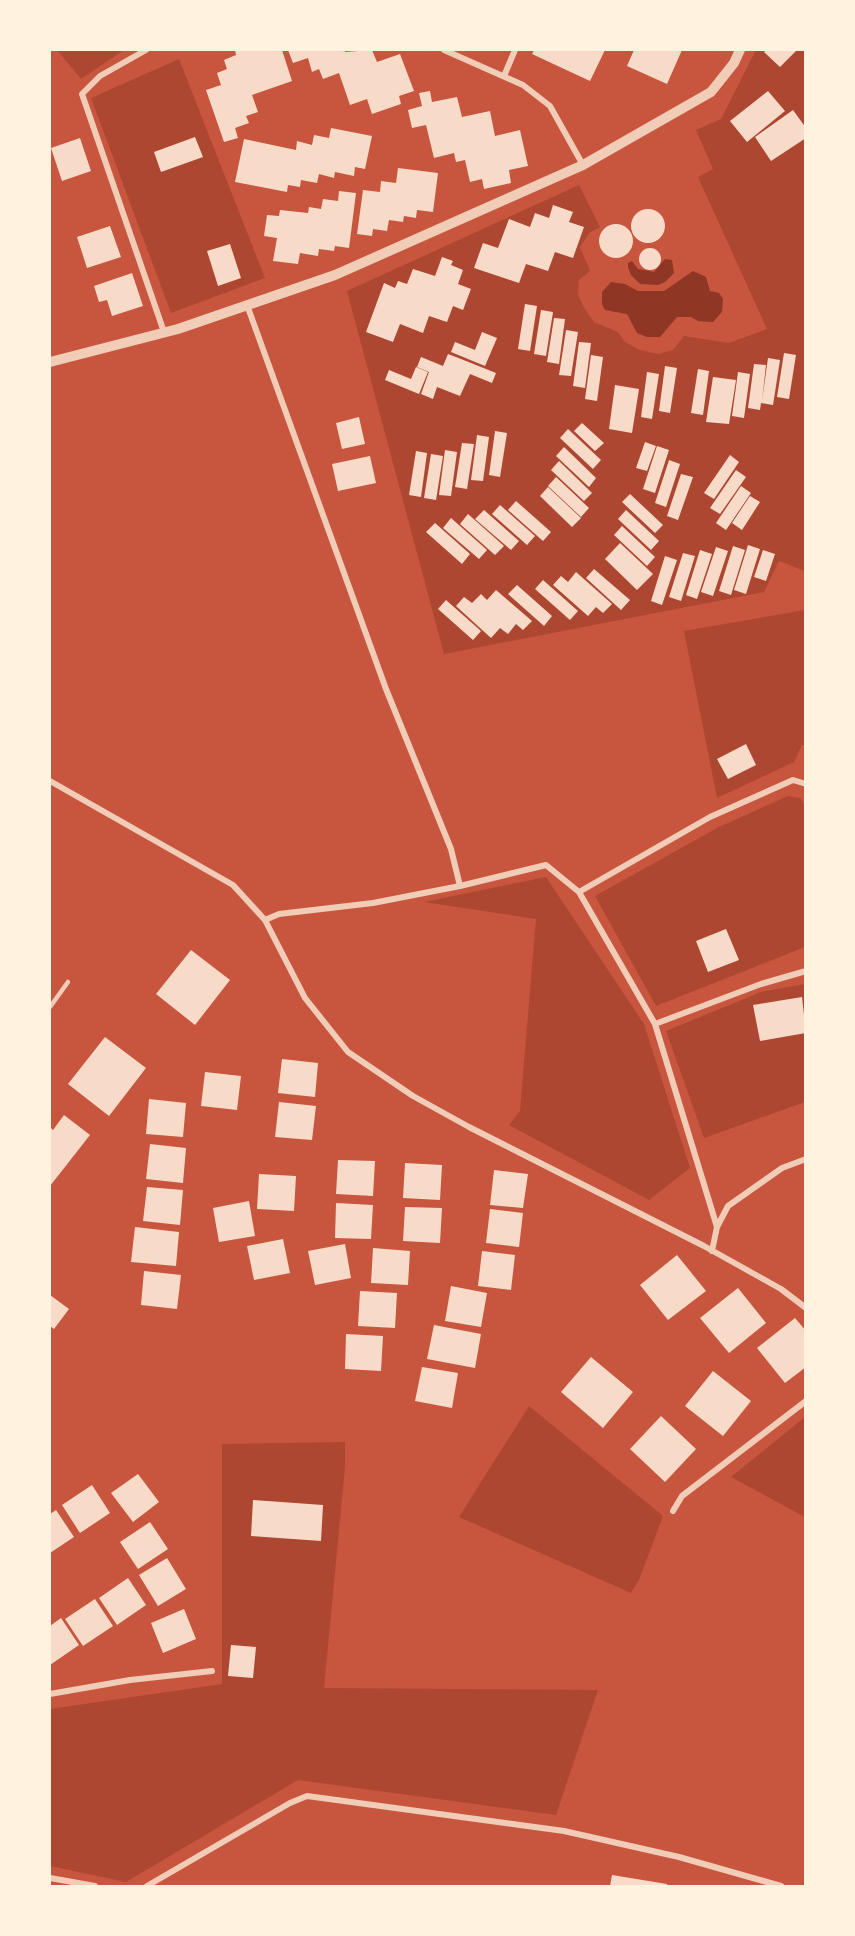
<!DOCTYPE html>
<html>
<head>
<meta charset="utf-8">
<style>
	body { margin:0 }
	#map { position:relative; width:855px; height:1936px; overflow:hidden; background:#c8553d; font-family:"Source Sans 3",sans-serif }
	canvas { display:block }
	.frame { position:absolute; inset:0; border:51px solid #fff3e0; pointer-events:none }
</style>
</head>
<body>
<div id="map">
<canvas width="855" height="1936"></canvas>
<div class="frame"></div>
</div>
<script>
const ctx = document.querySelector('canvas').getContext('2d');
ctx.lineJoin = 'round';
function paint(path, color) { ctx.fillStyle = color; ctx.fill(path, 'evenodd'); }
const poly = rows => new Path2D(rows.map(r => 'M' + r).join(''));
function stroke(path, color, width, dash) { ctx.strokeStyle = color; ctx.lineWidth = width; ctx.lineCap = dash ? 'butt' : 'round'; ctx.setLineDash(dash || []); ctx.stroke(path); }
const green = poly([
	[57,50,124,50,81,79],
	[756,50,805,50,805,571,779,561,764,592,444,654,347,291,579,185,600,227,589,233,580,247,590,271,579,280,578,294,584,308,594,322,618,332,625,342,640,350,658,354,673,350,684,336,729,343,767,329,698,177,713,169,696,130,721,119],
	[179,59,265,278,171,313,91,98],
	[805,610,805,745,802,745,794,762,717,798,684,631],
	[788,796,801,798,806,810,805,947,656,1006,595,896,719,827],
	[546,877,644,1024,690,1168,649,1200,509,1125,520,1111,536,919,424,902],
	[805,984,805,1102,704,1138,666,1031,761,992],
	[529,1406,663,1516,639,1580,631,1593,459,1517],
	[805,1417,805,1517,731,1477],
	[345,1442,345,1467,324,1688,598,1690,556,1815,298,1780,126,1882,50,1866,50,1709,222,1684,222,1444]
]);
const water = poly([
	[665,259,672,260,674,273,665,282,658,285,640,284,631,275,628,267,628,263,632,261,638,269,654,272],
	[693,271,706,277,710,291,719,293,723,299,722,312,713,322,698,321,691,317,677,317,660,337,647,337,637,333,627,314,605,310,602,304,602,292,611,282,625,284,638,291,664,291]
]);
const building = poly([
	[235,50,282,50,292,81,252,95,258,112,246,116,249,123,235,128,238,138,224,142,206,90,221,85,217,73,227,69,224,60,236,55],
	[288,50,344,50,345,52,372,50,377,62,400,54,414,91,399,96,401,104,372,114,367,99,350,105,339,73,323,79,319,69,312,72,308,58,293,63],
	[534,50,605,50,590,81,532,54],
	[634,50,682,50,667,84,627,66],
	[766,50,797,50,780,67,764,52],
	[430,91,432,102,457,97,462,117,490,111,495,136,520,130,528,166,509,170,511,183,484,189,482,179,470,182,465,160,456,162,454,153,434,158,426,125,412,128,408,110,422,106,419,93],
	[768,91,785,111,747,142,730,121],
	[793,110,806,128,806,138,771,161,755,137],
	[331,128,372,136,365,169,355,167,354,176,335,172,334,178,319,174,317,183,301,180,300,187,288,185,287,192,235,182,244,139,296,150,297,141,312,145,314,135,329,138],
	[195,137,203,157,161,172,154,152],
	[80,138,91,171,62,181,51,148],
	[398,168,438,173,433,212,417,210,416,218,404,216,403,222,389,220,387,231,373,229,372,236,357,234,363,190,380,192,381,181,396,183],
	[339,191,356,193,349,248,335,246,334,251,319,249,318,256,300,253,298,264,273,261,277,238,264,236,267,215,279,216,280,210,308,213,309,207,321,209,323,199,338,201],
	[553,205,573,212,569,222,584,227,573,258,555,252,548,271,526,264,519,283,474,268,483,243,498,248,509,219,530,227,535,213,549,218],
	'631 226a17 17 0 1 1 34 0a17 17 0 1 1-34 0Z',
	'599 241a17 17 0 1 1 34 0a17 17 0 1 1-34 0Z',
	[110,226,121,257,87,268,77,237],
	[230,244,241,278,218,286,207,251],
	'639 259a11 11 0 1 1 22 0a11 11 0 1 1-22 0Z',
	[442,257,453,261,451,265,463,270,458,284,471,289,463,310,453,306,447,322,429,316,423,333,400,324,393,342,366,332,384,283,395,288,398,281,407,284,413,269,435,276],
	[132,273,143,306,112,316,107,300,99,302,94,286],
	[525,304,537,306,530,351,518,349],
	[541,310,553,312,546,356,534,354],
	[554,318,565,319,559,364,547,362],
	[566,330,578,332,571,376,559,375],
	[482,332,497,338,485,366,451,352,455,342,475,350],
	[579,342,591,343,585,388,573,386],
	[784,353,796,355,789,399,777,397],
	[448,354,461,359,452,381,461,359,496,373,492,383,470,374,460,396,437,387,433,399,421,394,429,372,417,367,421,357,443,366],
	[591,355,603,357,597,401,585,399],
	[768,358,780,360,773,405,761,403,760,410,748,408,754,364,766,365,762,401],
	[665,366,677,368,670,413,659,411],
	[416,367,428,372,419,394,385,380,389,370,411,379],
	[698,369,709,371,703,415,691,413],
	[647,372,659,374,652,419,641,417],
	[738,372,750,374,744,418,732,416],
	[713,377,736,380,729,424,706,422],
	[615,385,639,389,632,433,609,429],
	[359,417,365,444,342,449,336,423],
	[582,423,604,443,595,451,574,431],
	[568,429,601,460,593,469,560,438],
	[495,431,507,433,500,477,489,475],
	[477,435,489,437,483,481,471,480],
	[645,442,656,446,647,471,636,468],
	[462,443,474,444,467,489,455,487],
	[657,446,669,450,655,493,643,489],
	[564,447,596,478,589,487,556,456],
	[445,450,457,452,451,496,439,495],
	[416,451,427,453,421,497,409,495],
	[431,454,443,456,436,500,424,498],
	[730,455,739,462,714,499,704,493],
	[370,456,376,483,338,491,332,464],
	[669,460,680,464,666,507,655,503],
	[559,461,592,493,584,501,551,470],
	[736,470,746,477,720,514,710,508],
	[681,474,693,477,678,520,667,516],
	[556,477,589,508,581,517,548,486],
	[741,486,751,493,726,530,716,523],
	[548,487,581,518,572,527,540,496],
	[630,494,663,525,655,533,622,502],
	[750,496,760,502,742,530,732,523],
	[516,501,551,532,543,541,508,510],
	[500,505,535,536,527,545,492,514],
	[484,510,519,541,511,550,475,519],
	[626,510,659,541,651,550,618,519],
	[468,514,504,546,495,555,460,524],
	[451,518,487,550,479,559,443,528],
	[435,523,470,554,462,564,426,532],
	[622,526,655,557,647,566,614,535],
	[620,543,653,574,637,590,605,559],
	[748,545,760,549,746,594,734,590],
	[733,546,745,550,731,595,719,591],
	[716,547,728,551,713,596,701,592],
	[700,550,712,554,697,599,686,595],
	[763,550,775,554,766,581,754,577],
	[683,553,695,556,681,601,669,597],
	[665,556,677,560,662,605,651,601],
	[594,569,630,600,621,610,586,578],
	[576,572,612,604,603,613,596,607,588,616,553,585,561,576,568,582],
	[543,580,578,611,570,620,535,589],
	[517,585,552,616,544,626,508,594],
	[496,590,532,621,523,630,516,624,508,634,500,628,491,638,456,606,464,597,472,603,481,594,487,600],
	[446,600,481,631,473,640,438,609],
	[746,744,756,765,728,779,717,759],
	[726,929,739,960,708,972,696,941],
	[191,950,230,980,195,1025,156,994],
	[802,997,806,1033,760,1041,753,1005],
	[105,1037,146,1068,109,1116,68,1084],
	[282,1059,318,1063,315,1097,278,1093],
	[205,1072,241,1076,237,1110,201,1106],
	[149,1099,186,1103,183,1137,146,1134],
	[279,1102,316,1106,312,1140,275,1137],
	[64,1115,90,1135,50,1186,50,1127,53,1130],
	[150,1144,186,1148,183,1183,146,1179],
	[338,1160,375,1161,373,1196,336,1194],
	[405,1163,442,1165,440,1200,403,1198],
	[494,1170,528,1174,523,1208,490,1205],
	[259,1174,296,1176,294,1211,257,1209],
	[147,1187,183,1190,180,1225,143,1221],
	[249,1201,255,1236,219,1242,213,1208],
	[336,1203,373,1205,371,1239,335,1238],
	[405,1207,442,1208,440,1243,403,1241],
	[490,1209,523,1213,519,1247,486,1243],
	[135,1227,179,1232,176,1266,131,1262],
	[283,1239,290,1273,254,1280,247,1246],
	[345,1244,351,1278,315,1285,308,1251],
	[373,1248,410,1251,408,1285,371,1283],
	[482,1251,515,1255,511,1290,478,1286],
	[677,1255,706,1291,668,1320,640,1285],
	[144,1271,181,1275,177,1309,141,1305],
	[451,1286,487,1293,481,1327,445,1321],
	[738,1288,766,1323,729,1353,700,1318],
	[360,1291,397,1293,395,1328,358,1326],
	[50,1295,69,1309,54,1329,50,1326],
	[795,1318,806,1331,806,1367,785,1383,757,1348],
	[434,1325,481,1334,475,1368,427,1359],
	[346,1334,383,1336,381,1371,345,1369],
	[591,1357,633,1392,603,1428,561,1392],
	[422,1367,458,1373,452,1408,415,1401],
	[713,1371,751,1401,723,1436,685,1406],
	[661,1416,696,1449,665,1482,630,1449],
	[138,1474,159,1502,133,1522,111,1493],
	[92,1485,110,1513,80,1533,62,1505],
	[253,1500,323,1505,321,1541,251,1536],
	[56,1510,74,1537,50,1553,50,1514],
	[150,1522,168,1549,138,1569,120,1542],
	[167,1558,186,1589,158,1606,139,1575],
	[128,1578,146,1605,117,1625,99,1598],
	[95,1599,113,1626,83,1646,65,1619],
	[184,1609,196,1639,163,1653,151,1623],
	[61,1618,79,1645,50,1665,50,1626],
	[231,1645,256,1647,253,1678,228,1676],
	[612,1875,667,1884,667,1886,610,1886]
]);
const service = poly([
	[50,1007,68,982]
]);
const minor = poly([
	[146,50,100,76,82,94,164,332],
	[444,50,523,85,550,106,583,165],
	[504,76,515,50],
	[247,305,386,689,451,849,460,886,373,903,279,914,265,920],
	[50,781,233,885,265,920,305,998,348,1052,413,1096,469,1127,704,1246,781,1289,806,1308],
	[460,886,546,865,579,892,655,1024],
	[579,892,710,817,793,780,806,784],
	[717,1227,655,1024,761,984,806,971],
	[712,1251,717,1227,728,1206,782,1168,806,1159],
	[673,1511,682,1496,806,1401],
	[50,1694,130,1680,212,1671],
	[50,1878,95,1886],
	[147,1886,290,1803,307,1796,564,1831,679,1857,781,1886]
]);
const tertiary = poly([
	[50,362,178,329,335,275,583,165,711,92,734,63,740,50]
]);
paint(green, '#ae4732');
paint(water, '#8f3625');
paint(building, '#f7dbc8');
stroke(service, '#f1ccb7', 4.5);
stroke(minor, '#f1ccb7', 6);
stroke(tertiary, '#f1ccb7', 10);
</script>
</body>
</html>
